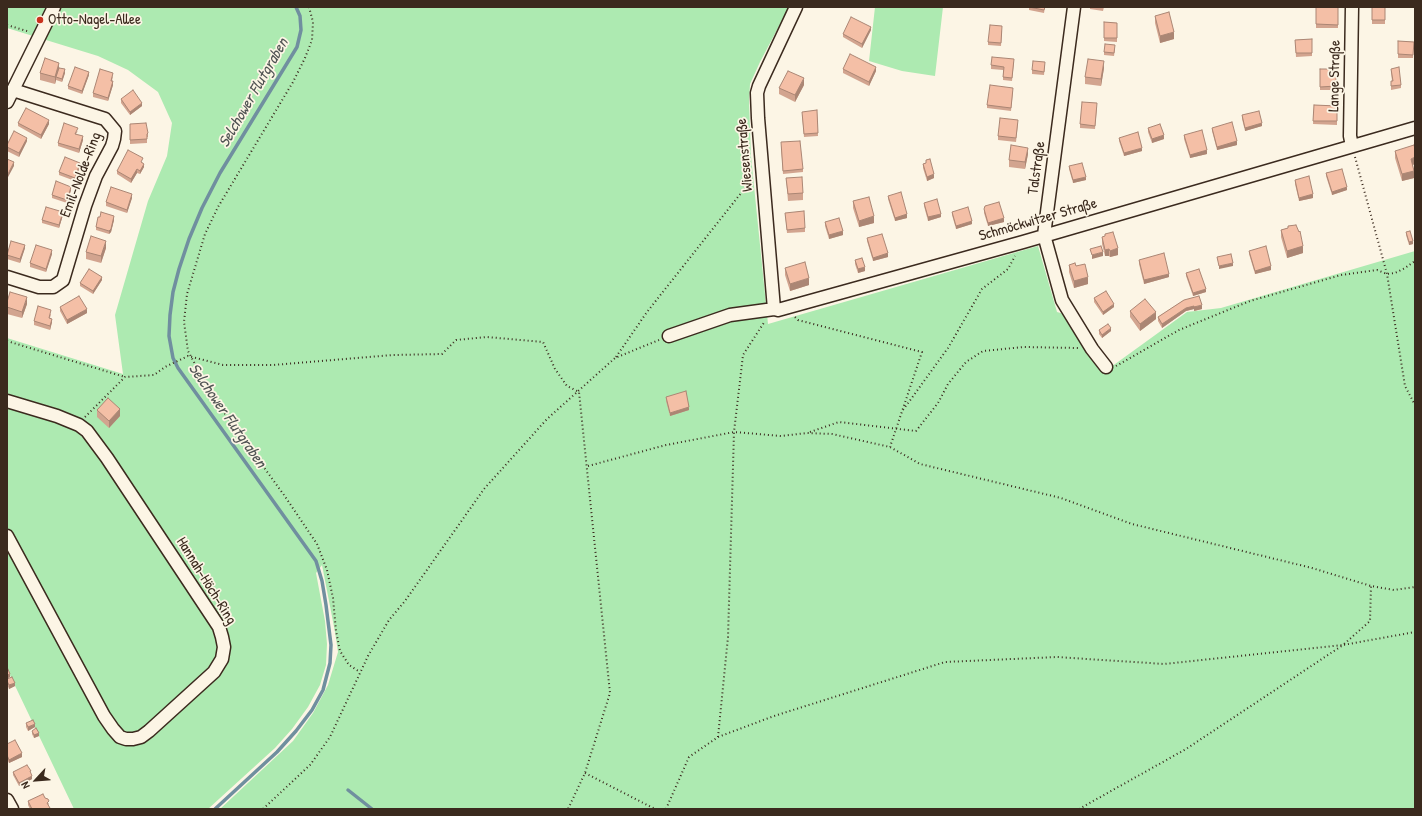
<!DOCTYPE html>
<html>
<head>
<meta charset="utf-8">
<style>
	body { margin:0 }
	#map { position:relative; width:1422px; height:816px; overflow:hidden; background:#fcf5e5; font-family:"Patrick Hand",sans-serif }
	canvas { display:block }
	.frame { position:absolute; inset:0; border:8px solid #3b2a1e; pointer-events:none }
	.north { position:absolute; left:16px; top:760px; width:40px; height:40px; -webkit-text-stroke:3px #fcf5e5; paint-order:stroke; rotate:244deg; font-size:11px; font-weight:700; line-height:16px; text-align:center; color:#3b2a1e }
	.north::after { content:''; display:block; margin:auto; width:14px; height:18px; background:#3b2a1e; clip-path:polygon(50% 0,100% 100%,50% 72%,0 100%) }
</style>
</head>
<body>
<div id="map">
<canvas width="1422" height="816"></canvas>
<div class="frame"></div>
<div class="north">N</div>
</div>
<script>
const ctx = document.querySelector('canvas').getContext('2d');
ctx.lineJoin = 'round';
function paint(path, color) { ctx.fillStyle = color; ctx.fill(path, 'evenodd'); }
const poly = rows => new Path2D(rows.map(r => 'M' + r).join(''));
function stroke(path, color, width, dash) { ctx.strokeStyle = color; ctx.lineWidth = width; ctx.lineCap = dash ? 'butt' : 'round'; ctx.setLineDash(dash || []); ctx.stroke(path); }
function write(font, color, halo, rows, align = 'center') {
  ctx.font = font + ' "Patrick Hand",sans-serif'; ctx.lineWidth = 3.5; ctx.setLineDash([]); ctx.textBaseline = 'middle'; ctx.strokeStyle = halo; ctx.fillStyle = color; for (const [text, x, y, turn = 0] of rows) {
    ctx.save(); ctx.translate(x, y); ctx.rotate((+turn || 0) * Math.PI / 180); ctx.textAlign = isNaN(turn) ? turn : align; if (halo) ctx.strokeText(text, 0, 0); ctx.fillText(text, 0, 0); ctx.restore();
  }
}
const green = poly([
	[7,7,789,7,760,62,750,84,749,101,751,156,768,324,1038,246,1057,312,1078,318,1111,367,1187,312,1221,308,1415,251,1415,809,220,809,293,741,313,713,328,685,338,652,335,632,322,565,316,573,325,621,327,644,326,665,320,685,308,707,292,729,275,748,208,809,74,809,7,669,7,338,123,374,115,315,148,201,167,156,172,123,158,92,128,70,98,56,7,28],
	[875,7,943,7,935,76,902,71,869,61]
]);
const stream = poly([
	[348,790,372,809],
	[215,809,277,752,296,731,312,710,323,690,330,663,331,645,326,605,322,581,316,561,178,368,173,358,169,336,170,315,173,292,179,269,189,239,202,208,220,173,297,47,301,30,300,16,296,7]
]);
const path = poly([
	[309,7,313,22,312,40,305,58,293,82,218,207,205,234,187,294,184,322,188,351,212,396,284,495,317,544,327,570,333,598,336,631,340,651,349,665,360,672],
	[7,25,30,32],
	[1355,157,1387,274,1405,386,1415,405],
	[795,317,798,320,922,352,890,447],
	[7,341,125,377],
	[616,357,647,312,749,183,752,183],
	[1116,366,1179,330,1250,301,1341,275,1377,270,1387,274,1395,273,1405,268,1415,261],
	[903,410,948,348,982,289,1008,269,1015,256],
	[85,417,125,377,154,375,165,367,188,356,223,365,273,365,393,355,442,354,456,340,487,337,543,342,555,369,567,386,579,392,610,693,585,773,568,809],
	[810,432,839,422,916,431,938,403,948,384,966,362,983,351,1024,347,1078,348],
	[588,466,666,445,734,432,781,436,807,433,832,434,890,447,920,464,1061,498,1132,524,1312,568,1371,586,1394,590,1415,587],
	[718,737,774,716,945,662,1057,657,1164,664,1343,645,1370,621,1371,586],
	[585,773,655,809],
	[263,809,310,765,330,737,368,656,389,620,405,601,484,489,547,419,615,358,659,340],
	[666,809,689,757,718,737,728,637,734,432,743,355,765,321],
	[1079,809,1186,749,1343,645,1415,632]
]);
const minor = poly([
	[1074,7,1044,235,1062,300,1092,349,1106,367],
	[7,102,54,7],
	[1352,146,1350,136,1352,7],
	[7,277,39,287,53,287,63,280,85,206,96,176,112,146,114,139,115,131,105,119,13,90],
	[774,309,758,118,757,93,759,86,796,7],
	[669,336,730,315,774,309,778,310,1023,242,1415,128],
	[7,401,57,416,79,425,87,431,107,458,219,627,222,637,224,647,222,659,214,672,149,731,141,737,133,739,126,739,120,737,113,729,104,716,7,536],
	[7,800,12,809]
]);
const wall = poly([
	[1029,7,1045,7,1044,13,1029,10],
	[1090,7,1104,7,1103,11,1090,9],
	[1316,7,1338,7,1338,28,1316,28],
	[1372,7,1385,7,1385,24,1372,24],
	[1155,16,1174,39,1160,43,1155,23],
	[1104,22,1117,23,1117,42,1104,41],
	[871,30,862,48,843,37,843,34],
	[1002,30,1001,46,988,45,988,42],
	[1312,39,1312,56,1296,57,1295,40],
	[1398,41,1414,42,1413,58,1398,58],
	[1115,49,1114,56,1104,55,1104,52],
	[1014,62,1012,81,1003,80,1003,70,991,69,991,65],
	[1045,65,1044,75,1032,74,1032,70],
	[59,68,65,73,62,82,56,80,55,84,40,80,40,73],
	[1104,68,1101,86,1085,84,1085,77],
	[843,69,876,71,869,86,843,73],
	[1320,69,1336,69,1336,90,1320,90],
	[1391,69,1401,85,1401,88,1391,90,1391,81,1392,81,1391,72],
	[89,75,82,94,68,89,68,86],
	[113,76,112,81,113,85,108,101,93,97,93,93],
	[804,85,795,102,779,94,779,88],
	[1013,91,1011,111,987,108,987,105],
	[121,99,142,106,130,115,121,103],
	[1314,105,1337,106,1337,125,1313,124],
	[1097,107,1095,129,1080,128,1080,124],
	[817,110,818,136,804,137,802,115],
	[1242,115,1262,126,1245,131,1242,119],
	[18,123,49,124,41,139,18,126],
	[1018,123,1016,142,998,140,998,136],
	[130,124,148,133,148,137,147,137,147,143,130,144],
	[1148,128,1164,139,1152,143,1148,132],
	[1212,128,1237,145,1217,150,1212,131],
	[78,131,76,134,83,140,79,153,58,146,58,143],
	[1184,135,1207,154,1190,158,1184,139],
	[1119,138,1142,151,1124,156,1119,141],
	[27,141,19,157,7,151,7,145],
	[781,146,803,169,803,172,783,174],
	[1395,151,1413,165,1414,178,1402,181,1395,158],
	[1028,154,1025,169,1009,167,1009,160],
	[926,160,934,178,927,181,923,168,923,164,926,163],
	[143,162,142,163,144,167,140,174,137,173,131,183,117,174,117,171],
	[80,166,75,181,59,175,59,172],
	[1069,166,1086,180,1073,183,1069,169],
	[1326,173,1347,190,1332,195,1326,176],
	[786,178,803,193,803,200,788,201],
	[1295,180,1313,198,1299,201,1295,184],
	[71,190,67,203,52,198,52,195],
	[888,196,907,218,895,221,888,199],
	[132,198,127,213,106,206,106,202],
	[853,201,874,223,859,227,853,208],
	[924,203,941,217,928,221,924,206],
	[984,209,1004,222,988,226,984,213],
	[952,212,972,224,956,229,952,215],
	[785,213,805,228,805,232,787,233],
	[63,215,59,228,42,223,42,220],
	[100,217,114,220,111,232,109,234,96,230,96,227],
	[825,222,843,235,829,239,825,226],
	[1288,226,1303,253,1287,258,1281,237,1281,230,1288,228],
	[1406,232,1413,244,1409,245,1406,235],
	[1102,237,1118,255,1110,257,1109,256,1105,256,1102,244],
	[867,238,888,257,873,261,867,241],
	[25,248,20,263,7,259,7,254],
	[106,248,101,263,86,259,86,252],
	[1249,251,1271,270,1255,274,1249,254],
	[52,254,46,272,30,267,30,263],
	[855,260,865,271,858,273,855,264],
	[1139,260,1169,277,1144,284,1139,264],
	[1069,265,1076,266,1088,284,1074,288,1069,272],
	[785,268,809,285,790,291,785,275],
	[1186,273,1206,292,1193,296,1186,276],
	[102,280,93,294,80,286,80,283],
	[1094,298,1114,307,1103,315,1094,302],
	[1184,300,1202,309,1194,311,1194,309,1186,311,1162,328,1158,321,1158,317],
	[7,302,27,304,22,318,7,314],
	[60,307,87,313,67,324,60,311],
	[1130,311,1156,319,1140,331,1130,317],
	[51,314,50,318,52,322,50,330,34,325,34,321],
	[1099,330,1111,331,1102,338,1099,334],
	[666,397,689,410,670,416,666,401],
	[97,410,120,416,109,428,97,417],
	[7,680,15,686,9,689,7,684],
	[26,723,35,727,28,731,26,727],
	[32,731,39,736,34,738,32,734],
	[7,744,22,757,9,763,7,759],
	[13,772,31,774,32,779,19,786,13,775],
	[45,798,49,804,48,805,50,809,30,809,28,805,28,801]
]);
const shadedWall = poly([
	[871,27,871,30,862,48,862,44],
	[1174,32,1174,39,1160,43,1160,36],
	[1104,61,1104,68,1101,86,1101,79],
	[59,63,59,70,56,77,56,80,55,84,55,77],
	[876,67,876,71,869,86,869,82],
	[65,69,65,73,62,82,62,79],
	[89,72,89,75,82,94,82,91],
	[804,78,804,85,795,102,795,95],
	[113,81,113,85,108,101,108,98],
	[142,103,142,106,130,115,130,112],
	[49,120,49,124,41,139,41,135],
	[1262,123,1262,126,1245,131,1245,128],
	[1164,135,1164,139,1152,143,1152,139],
	[83,136,83,140,79,153,79,149],
	[27,138,27,141,19,157,19,153],
	[1237,141,1237,145,1217,150,1217,147],
	[1028,148,1028,154,1025,169,1025,162],
	[1142,148,1142,151,1124,156,1124,153],
	[1207,150,1207,154,1190,158,1190,155],
	[1415,157,1415,164,1411,166,1411,159],
	[14,162,14,166,7,179,7,176],
	[80,163,80,166,75,181,75,178],
	[144,164,144,167,140,174,140,171],
	[137,169,137,173,131,183,131,179],
	[1414,171,1414,178,1402,181,1402,174],
	[934,174,934,178,927,181,927,177],
	[1086,177,1086,180,1073,183,1073,180],
	[71,187,71,190,67,203,67,200],
	[1347,187,1347,190,1332,195,1332,192],
	[132,194,132,198,127,213,127,210],
	[1313,194,1313,198,1299,201,1299,198],
	[63,212,63,215,59,228,59,225],
	[907,214,907,218,895,221,895,218],
	[941,214,941,217,928,221,928,217],
	[114,216,114,220,111,232,109,234,109,231],
	[874,216,874,223,859,227,859,221],
	[1004,218,1004,222,988,226,988,223],
	[972,221,972,224,956,229,956,226],
	[843,231,843,235,829,239,829,235],
	[106,241,106,248,101,263,101,256],
	[1413,241,1413,244,1409,245,1409,242],
	[25,245,25,248,20,263,20,259],
	[1303,246,1303,253,1287,258,1287,251],
	[1118,248,1118,255,1110,257,1110,251],
	[1109,249,1109,256,1105,256,1105,250],
	[52,250,52,254,46,272,46,269],
	[1103,252,1103,256,1092,259,1092,255],
	[888,253,888,257,873,261,873,258],
	[1233,263,1233,266,1219,269,1219,266],
	[1271,266,1271,270,1255,274,1255,271],
	[865,267,865,271,858,273,858,269],
	[1169,274,1169,277,1144,284,1144,280],
	[102,277,102,280,93,294,93,291],
	[1088,277,1088,284,1074,288,1074,281],
	[809,278,809,285,790,291,790,284],
	[1206,289,1206,292,1193,296,1193,293],
	[27,297,27,304,22,318,22,312],
	[1114,304,1114,307,1103,315,1103,312],
	[1202,305,1202,309,1194,311,1194,307],
	[1194,306,1194,309,1186,311,1162,328,1162,324,1186,308],
	[87,309,87,313,67,324,67,320],
	[1156,312,1156,319,1140,331,1140,324],
	[52,319,52,322,50,330,50,326],
	[1111,328,1111,331,1102,338,1102,335],
	[689,407,689,410,670,416,670,413],
	[120,409,120,416,109,428,109,421],
	[10,674,10,677,7,679,7,675],
	[15,683,15,686,9,689,9,685],
	[35,724,35,727,28,731,28,727],
	[39,733,39,736,34,738,34,735],
	[22,753,22,757,9,763,9,760],
	[32,776,32,779,19,786,19,783]
]);
const building = poly([
	[1029,7,1045,7,1044,10,1029,7],
	[1316,7,1338,7,1338,25,1316,24,1316,7],
	[1372,7,1385,7,1385,20,1372,20,1372,7],
	[1169,12,1174,32,1160,36,1155,16,1169,12],
	[851,17,871,27,862,44,843,34,851,17],
	[1104,22,1117,23,1117,38,1104,38,1104,22],
	[990,25,1002,26,1001,43,988,42,990,25],
	[1312,39,1312,53,1296,53,1295,40,1312,39],
	[1398,41,1414,42,1413,55,1398,54,1398,41],
	[1105,44,1115,45,1114,53,1104,52,1105,44],
	[850,54,876,67,869,82,843,69,850,54],
	[992,57,1014,59,1012,78,1003,77,1004,67,991,65,992,57],
	[45,58,59,63,55,77,40,73,45,58],
	[1088,59,1104,61,1101,79,1085,77,1088,59],
	[1033,61,1045,62,1044,72,1032,70,1033,61],
	[75,67,89,72,82,91,68,86,75,67],
	[1399,67,1401,85,1391,86,1391,81,1393,81,1391,69,1399,67],
	[59,68,65,69,62,79,56,77,59,68],
	[100,69,113,73,111,81,113,81,108,98,93,93,100,69],
	[1320,69,1336,69,1336,86,1320,87,1320,69],
	[788,71,804,78,795,95,779,88,788,71],
	[990,85,1013,88,1011,108,987,105,990,85],
	[133,90,142,103,130,112,121,99,133,90],
	[1082,102,1097,103,1095,126,1080,124,1082,102],
	[1314,105,1337,106,1337,121,1313,121,1314,105],
	[26,108,49,120,41,135,18,123,26,108],
	[817,110,818,133,804,134,802,112,817,110],
	[1259,111,1262,123,1245,128,1242,115,1259,111],
	[1000,118,1018,120,1016,138,998,136,1000,118],
	[1232,122,1237,141,1217,147,1212,128,1232,122],
	[64,123,78,128,75,134,83,136,79,149,58,143,64,123],
	[146,123,148,133,147,134,147,139,130,140,130,124,146,123],
	[1160,124,1164,135,1152,139,1148,128,1160,124],
	[1202,130,1207,150,1190,155,1184,135,1202,130],
	[14,131,27,138,19,153,7,147,7,145,14,131],
	[1138,132,1142,148,1124,153,1119,138,1138,132],
	[800,141,803,169,783,171,781,142,800,141],
	[1011,145,1028,148,1025,162,1009,160,1011,145],
	[1414,145,1415,149,1415,157,1411,159,1414,171,1402,174,1395,151,1414,145],
	[128,150,143,158,141,162,144,164,140,171,137,169,131,179,117,171,128,150],
	[65,157,80,163,75,178,59,172,65,157],
	[7,159,14,162,7,176,7,159],
	[930,159,934,174,927,177,923,164,926,163,926,160,930,159],
	[1082,163,1086,177,1073,180,1069,166,1082,163],
	[1342,169,1347,187,1332,192,1326,173,1342,169],
	[1309,176,1313,194,1299,198,1295,180,1309,176],
	[802,177,803,193,788,194,786,178,802,177],
	[56,181,71,187,67,200,52,195,56,181],
	[111,187,132,194,127,210,106,202,111,187],
	[901,192,907,214,895,218,888,196,901,192],
	[869,197,874,216,859,221,853,201,869,197],
	[937,199,941,214,928,217,924,203,937,199],
	[999,202,1004,218,988,223,984,209,985,206,999,202],
	[46,207,63,212,59,225,42,220,46,207],
	[968,207,972,221,956,226,952,212,968,207],
	[804,211,805,228,787,230,785,213,804,211],
	[101,212,114,216,111,229,109,231,96,227,98,217,100,217,101,212],
	[839,218,843,231,829,235,825,222,839,218],
	[1296,225,1299,232,1300,231,1303,246,1287,251,1281,230,1288,228,1288,226,1296,225],
	[1410,231,1413,241,1409,242,1406,232,1410,231],
	[1113,232,1118,248,1110,251,1109,249,1105,250,1102,237,1105,236,1105,234,1113,232],
	[882,234,888,253,873,258,867,238,882,234],
	[91,236,106,241,101,256,86,252,91,236],
	[11,241,25,245,20,259,7,255,11,241],
	[36,245,52,250,46,269,30,263,36,245],
	[1101,246,1103,252,1092,255,1090,249,1101,246],
	[1266,246,1271,266,1255,271,1249,251,1266,246],
	[1164,253,1169,274,1144,280,1139,260,1164,253],
	[1231,254,1233,263,1219,266,1217,257,1231,254],
	[862,258,865,267,858,269,855,260,862,258],
	[805,262,809,278,790,284,785,268,805,262],
	[1075,263,1076,266,1085,264,1088,277,1074,281,1069,265,1075,263],
	[89,269,102,277,93,291,80,283,89,269],
	[1199,269,1206,289,1193,293,1186,273,1199,269],
	[1106,291,1114,304,1103,312,1094,298,1106,291],
	[10,292,27,297,22,312,7,307,7,302,10,292],
	[79,296,87,309,67,320,60,307,79,296],
	[1199,296,1202,305,1194,307,1194,306,1186,308,1162,324,1158,317,1184,300,1199,296],
	[1145,299,1156,312,1140,324,1130,311,1145,299],
	[38,306,51,310,49,318,52,319,50,326,34,321,38,306],
	[1108,324,1111,328,1102,335,1099,330,1108,324],
	[686,391,689,407,670,413,666,397,686,391],
	[108,398,120,409,109,421,97,410,108,398],
	[7,667,10,674,7,675,7,667],
	[12,677,15,683,9,685,7,681,7,679,12,677],
	[33,720,35,724,28,727,26,723,33,720],
	[36,728,39,733,34,735,32,731,36,728],
	[15,740,22,753,9,760,7,755,7,744,15,740],
	[27,765,31,771,30,771,32,776,19,783,13,772,27,765],
	[43,794,45,798,48,799,49,801,47,803,50,808,47,809,32,809,28,801,43,794]
]);
const markers = [
	[40,20,4,"#c8321e"]
];
const poiNames = [
	["Otto-Nagel-Allee",48,20]
];
const streetNames = [
	["Lange Straße",1335,76,-89],
	["Wiesenstraße",745,155,-95],
	["Talstraße",1037,168,-82],
	["Emil-Nolde-Ring",81,175,-69],
	["Schmöckwitzer Straße",1038,220,-16],
	["Hannah-Höch-Ring",206,581,58]
];
const waterNames = [
	["Selchower Flutgraben",254,93,-60],
	["Selchower Flutgraben",227,416,55]
];
paint(green, '#adeab1');
stroke(stream, '#708f9f', 3.5);
stroke(minor, '#3b2a1e', 15);
stroke(path, '#3b2a1e', 2, [1, 3]);
stroke(minor, '#fcf5e5', 12);
paint(wall, '#d2a48f');
paint(shadedWall, '#ab8674');
paint(building, '#f4bfa6');
stroke(building, '#ab8674', 1);
for (const [x, y, r, color] of markers) { const dot = new Path2D(); dot.arc(x, y, r, 0, 2 * Math.PI); ctx.fillStyle = color; ctx.fill(dot); stroke(dot, '#fcf5e5', 1.5); }
write('15px', '#3b2a1e', '#fcf5e5', poiNames, 'left');
write('15px', '#3b2a1e', '#fcf5e5', streetNames);
write('italic 16px', '#515454', '#fcf5e5', waterNames);
</script>
</body>
</html>
